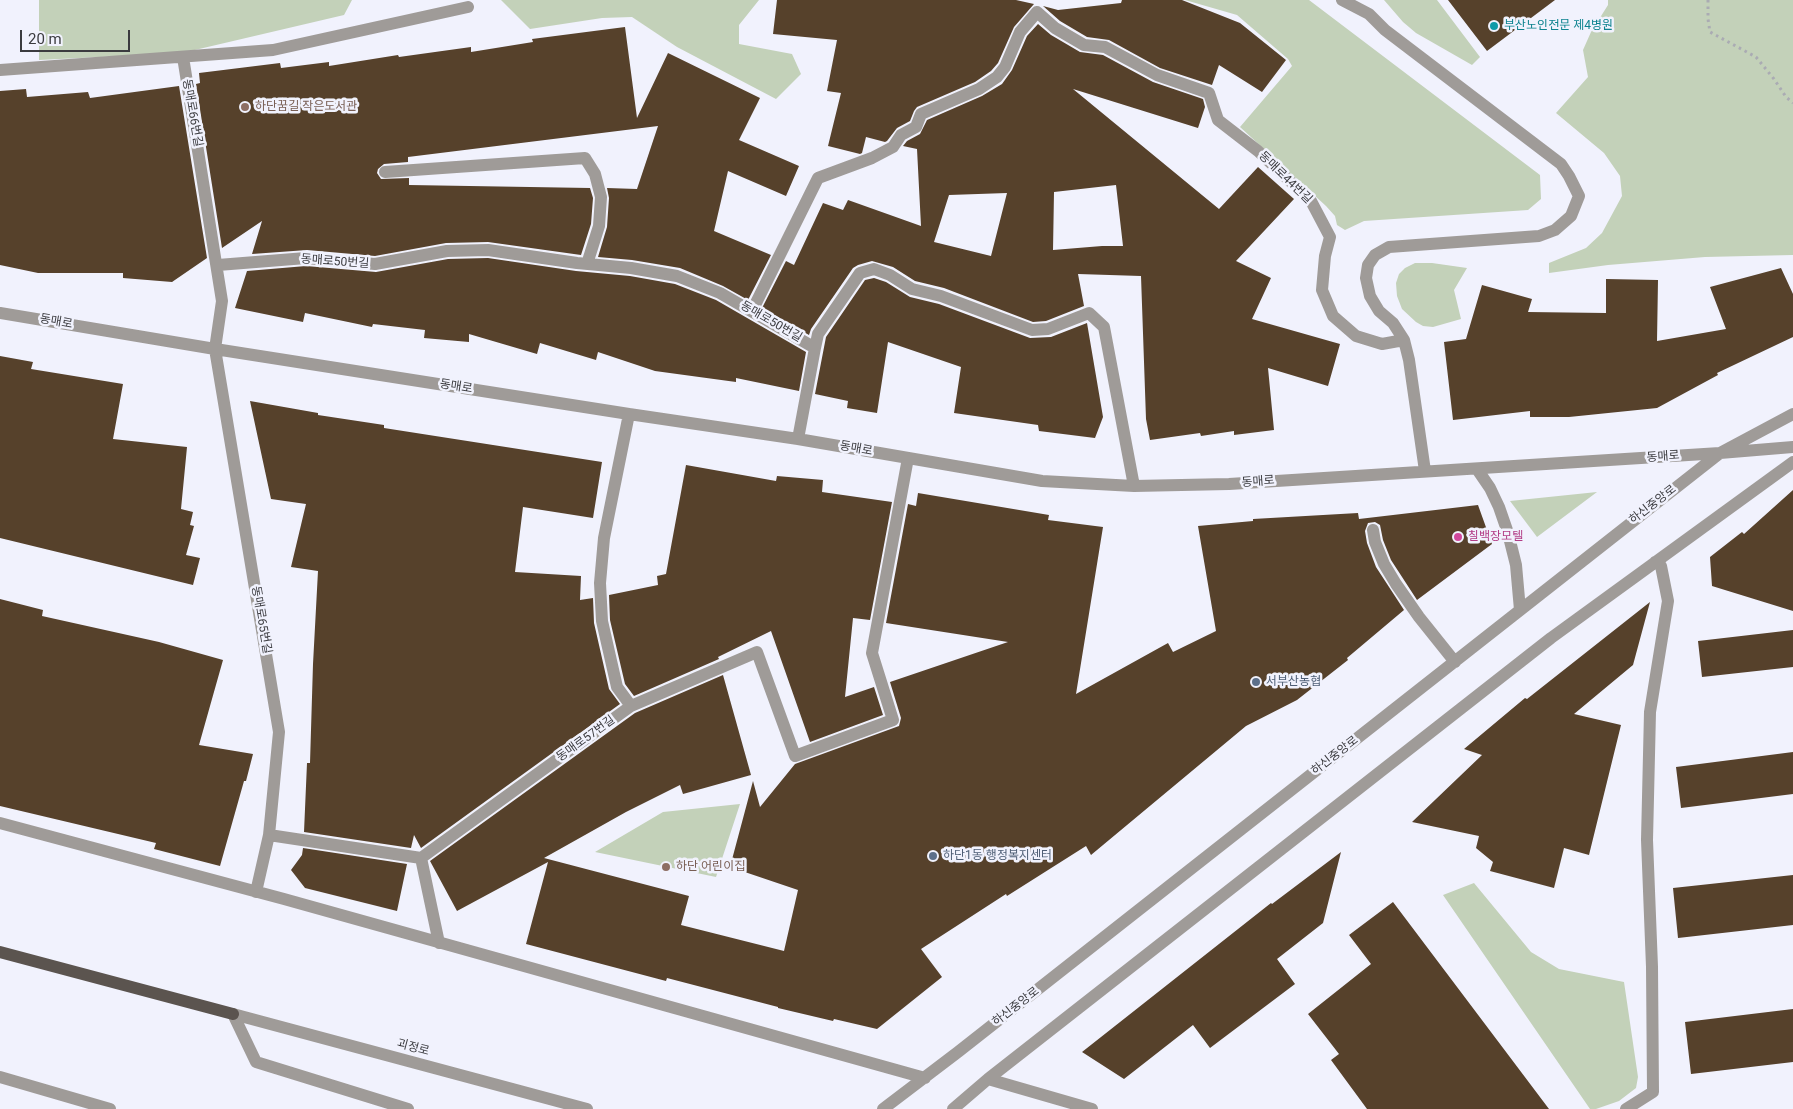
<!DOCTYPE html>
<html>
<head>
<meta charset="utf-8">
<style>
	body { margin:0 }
	#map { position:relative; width:1793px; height:1109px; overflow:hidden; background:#f1f2fd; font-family:Roboto,sans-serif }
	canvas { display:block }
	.scale { position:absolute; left:20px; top:30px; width:110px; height:22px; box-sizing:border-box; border:2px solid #3b3b3f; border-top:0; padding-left:6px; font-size:15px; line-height:18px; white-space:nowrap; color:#3b3b3f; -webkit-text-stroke:4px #f1f2fd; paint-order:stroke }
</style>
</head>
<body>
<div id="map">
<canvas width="1793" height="1109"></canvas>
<div class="scale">20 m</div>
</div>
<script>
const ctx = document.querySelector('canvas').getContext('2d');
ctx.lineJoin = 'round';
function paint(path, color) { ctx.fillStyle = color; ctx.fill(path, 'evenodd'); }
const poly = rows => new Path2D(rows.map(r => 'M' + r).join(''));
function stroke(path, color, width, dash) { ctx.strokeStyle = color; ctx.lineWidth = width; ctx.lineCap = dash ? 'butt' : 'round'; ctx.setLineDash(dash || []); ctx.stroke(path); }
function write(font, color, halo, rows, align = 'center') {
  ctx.font = font + ' Roboto,"Noto Sans KR",sans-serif'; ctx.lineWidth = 5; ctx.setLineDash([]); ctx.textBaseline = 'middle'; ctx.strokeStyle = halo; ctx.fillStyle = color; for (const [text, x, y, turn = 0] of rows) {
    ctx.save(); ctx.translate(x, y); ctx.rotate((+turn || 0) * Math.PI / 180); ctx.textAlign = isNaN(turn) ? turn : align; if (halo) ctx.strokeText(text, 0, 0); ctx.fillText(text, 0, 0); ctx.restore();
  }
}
const green = poly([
	[39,0,352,0,344,15,182,53,39,60],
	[501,0,759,0,739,25,739,44,792,54,801,74,776,99,677,47,632,17,602,18,530,29],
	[1185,0,1309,0,1540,175,1541,199,1528,210,1364,221,1345,230,1337,225,1335,216,1326,206,1240,127,1292,66,1288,59,1237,15],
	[1384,0,1437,0,1480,57,1472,65,1416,33,1403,22],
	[1608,0,1793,0,1793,255,1705,257,1608,265,1549,273,1549,263,1586,248,1602,233,1622,196,1620,176,1604,153,1556,113,1588,77,1583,50,1591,32,1608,5],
	[1415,263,1432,263,1467,268,1454,290,1461,319,1433,327,1423,326,1416,322,1402,309,1397,296,1396,283,1399,274,1405,268],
	[1597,492,1537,537,1510,501],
	[740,804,716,877,595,852,663,812],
	[1474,883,1531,952,1559,969,1624,982,1638,1077,1636,1088,1619,1101,1596,1109,1590,1109,1443,895]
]);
const building = poly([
	[777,0,1016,0,1034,4,1014,27,998,63,991,71,975,82,917,107,914,111,910,121,897,128,887,141,885,142,866,137,862,153,860,154,828,146,841,93,827,91,837,40,773,34],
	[1122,0,1182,0,1240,23,1286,60,1262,92,1219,65,1212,85,1160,68,1109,40,1087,37,1060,21,1043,6,1058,10,1121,3],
	[1448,0,1555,0,1487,51],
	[1038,24,1051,35,1080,52,1103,55,1153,82,1203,99,1205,107,1198,128,1073,89,1219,209,1258,167,1294,199,1236,261,1271,278,1252,319,1340,344,1328,386,1268,368,1274,430,1234,435,1234,431,1201,436,1200,433,1150,440,1146,419,1141,276,1078,274,1084,306,1046,321,1033,322,944,288,915,281,893,267,872,261,858,265,853,268,811,329,809,335,762,308,786,261,794,265,823,203,843,210,848,200,921,226,917,149,903,146,907,141,920,134,927,120,982,96,1002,84,1012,70,1027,36],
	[1116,185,1123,246,1102,246,1053,250,1054,192],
	[1007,193,991,256,934,242,949,195],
	[625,27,637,118,668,53,760,98,739,140,799,166,786,196,728,171,714,231,771,255,748,300,723,286,680,268,632,260,598,257,607,227,609,198,607,188,637,189,658,126,408,157,408,162,384,164,378,169,377,173,381,179,409,178,409,185,590,188,593,198,591,224,581,255,488,242,446,243,375,256,307,250,252,254,262,221,222,248,196,84,200,83,199,73,280,63,281,68,329,62,329,66,398,55,399,57,471,47,471,52,533,42,532,39],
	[179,86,207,258,172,282,123,278,123,273,38,273,0,265,0,91,26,89,27,97,88,92,90,98],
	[488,258,576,271,630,276,675,284,716,300,806,352,799,391,736,378,736,382,655,371,598,352,596,360,540,343,537,354,469,334,469,342,424,338,425,330,373,324,372,327,305,313,303,322,235,308,247,271,306,266,376,272,448,259],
	[1781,268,1793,294,1793,337,1717,373,1718,375,1657,408,1569,417,1530,417,1530,411,1453,420,1444,342,1466,339,1482,285,1532,299,1528,312,1606,313,1606,279,1658,280,1657,341,1726,329,1710,287],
	[874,278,886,282,910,297,939,304,1030,338,1051,337,1087,323,1103,417,1095,438,1039,431,1038,425,954,413,961,367,888,342,877,413,847,408,848,401,815,394,826,337,865,280],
	[0,356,33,362,31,369,123,384,113,439,187,447,181,509,193,512,190,525,194,526,186,555,200,558,193,585,0,538],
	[250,401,318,413,318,415,384,425,384,428,602,462,593,518,523,507,515,572,581,576,580,600,593,598,594,623,609,689,620,704,421,848,414,835,411,848,304,832,307,763,310,763,313,664,318,571,291,567,306,504,271,499],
	[686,465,776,481,777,476,823,480,822,492,892,502,870,620,853,618,845,697,874,687,883,715,810,742,771,631,718,657,719,659,634,696,625,684,610,620,609,595,658,585,657,576,666,574],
	[1793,490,1793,611,1712,586,1710,557,1742,532,1744,534],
	[918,493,1049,515,1048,520,1103,527,1076,694,1168,643,1173,652,1216,631,1198,526,1253,521,1253,519,1358,513,1359,519,1478,505,1492,544,1417,600,1391,560,1383,540,1380,525,1375,522,1368,523,1365,531,1367,543,1376,567,1404,610,1347,658,1348,660,1297,700,1246,726,1091,855,1086,846,1007,896,1006,894,921,949,942,977,877,1029,834,1019,833,1021,778,1008,778,1007,667,978,666,981,526,944,548,862,457,911,430,861,635,713,723,675,751,775,683,794,680,785,626,812,544,858,689,896,681,925,784,951,798,890,730,867,753,781,760,807,795,764,899,726,901,718,890,682,1008,642,886,623,908,504,916,506],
	[0,599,43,610,42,616,159,642,223,660,199,745,253,754,246,781,244,781,220,866,154,849,156,843,0,806],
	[1650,602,1633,665,1574,714,1621,725,1589,855,1564,848,1554,888,1490,871,1493,862,1476,848,1479,836,1412,822,1482,755,1464,749,1525,698,1527,699],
	[1793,630,1793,667,1702,677,1698,641],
	[1793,752,1793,794,1681,808,1676,767],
	[303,848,407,864,397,911,305,888,291,870,302,855],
	[1341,852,1323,923,1277,959,1295,984,1210,1048,1193,1025,1124,1079,1082,1052,1271,903,1272,904],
	[1793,875,1793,925,1678,938,1673,888],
	[1393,902,1549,1109,1367,1109,1331,1060,1339,1054,1308,1014,1371,964,1349,935],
	[1793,1009,1793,1062,1691,1074,1685,1022]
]);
const path = poly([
	[1708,0,1708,19,1710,32,1756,57,1774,79,1786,97,1793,103]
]);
const minor = poly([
	[1342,0,1369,14,1385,30,1561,164,1569,176,1579,196,1571,216,1555,230,1539,236,1389,247,1375,255,1368,265,1366,278,1370,296,1379,311,1393,323,1404,340],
	[183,57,222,301,215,349,279,732,269,835,256,892],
	[0,70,273,50,468,7],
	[385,172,585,158,595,174,601,197,599,226,587,264],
	[218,265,306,258,375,264,447,251,488,250,577,263,631,268,677,276,720,293,815,348,818,334,860,273,874,269,890,275,912,289,941,296,1032,330,1048,329,1089,313,1104,327,1134,486],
	[752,311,818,178,872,158,893,147,901,135,916,127,921,114,979,89,997,77,1005,67,1020,32,1037,12,1055,28,1084,45,1105,47,1157,75,1209,93,1218,120,1258,151,1311,201,1330,237,1325,256,1322,290,1333,316,1356,336,1382,344,1404,340,1409,360,1425,471],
	[0,313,215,349,629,414,798,439,1042,481,1134,486,1229,484,1720,453,1793,447],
	[798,439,815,348],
	[1477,469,1490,488,1499,507,1508,533,1516,565,1520,610],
	[1373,530,1375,542,1384,564,1396,584,1419,617,1455,662],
	[631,706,757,652,795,756,893,720,872,653,908,458],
	[0,823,284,899,925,1078],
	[269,835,421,858,631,706,617,687,602,621,600,583,604,538,629,414],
	[421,858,439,943],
	[233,1014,587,1109],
	[233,1014,256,1062,408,1109],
	[0,1077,110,1109],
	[988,1079,1092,1109],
	[883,1109,958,1052,1720,453,1793,414],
	[953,1109,988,1079,1551,638,1793,462],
	[1626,1109,1653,1092,1652,967,1647,840,1650,712,1668,601,1661,566,1655,562]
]);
const major = poly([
	[0,952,233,1014]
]);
const markers = [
	[1494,26,5,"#0f9aa8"],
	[245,107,5,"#8d6e63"],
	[1458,537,5,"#d1479c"],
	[1256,682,5,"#5c6f8a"],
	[933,856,5,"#5c6f8a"],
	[666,867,5,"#8d6e63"]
];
const cultureNames = [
	["부산노인전문 제4병원",1504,26]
];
const educationNames = [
	["하단꿈길 작은도서관",255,107],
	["하단 어린이집",676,867]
];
const streetNames = [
	["동매로66번길",192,113,80],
	["동매로44번길",1285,178,44],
	["동매로50번길",335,262,4],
	["동매로",56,322,10],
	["동매로50번길",771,322,30],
	["동매로",456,387,9],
	["동매로",856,449,10],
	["동매로",1663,457,-4],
	["동매로",1258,482,-4],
	["하신중앙로",1653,505,-38],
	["동매로65번길",261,620,80],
	["동매로57번길",586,739,-36],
	["하신중앙로",1335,756,-38],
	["하신중앙로",1016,1007,-38],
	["괴정로",413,1048,15]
];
const hotelNames = [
	["칠백장모텔",1468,537]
];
const serviceNames = [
	["서부산농협",1266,682],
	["하단1동 행정복지센터",943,856]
];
paint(green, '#c3d1b9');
paint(building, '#56412b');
stroke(path, '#aaabb3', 3, [2.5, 4]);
stroke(minor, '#9f9b98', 12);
stroke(major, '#5b544f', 12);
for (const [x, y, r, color] of markers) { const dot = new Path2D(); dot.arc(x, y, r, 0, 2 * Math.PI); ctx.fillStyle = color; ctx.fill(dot); stroke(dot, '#f1f2fd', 2); }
write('12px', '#0d838f', '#f1f2fd', cultureNames, 'left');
write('12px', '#785e54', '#f1f2fd', educationNames, 'left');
write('12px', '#3b3b3f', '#f1f2fd', streetNames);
write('12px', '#b23c85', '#f1f2fd', hotelNames, 'left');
write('12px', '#4e5e75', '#f1f2fd', serviceNames, 'left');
</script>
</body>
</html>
